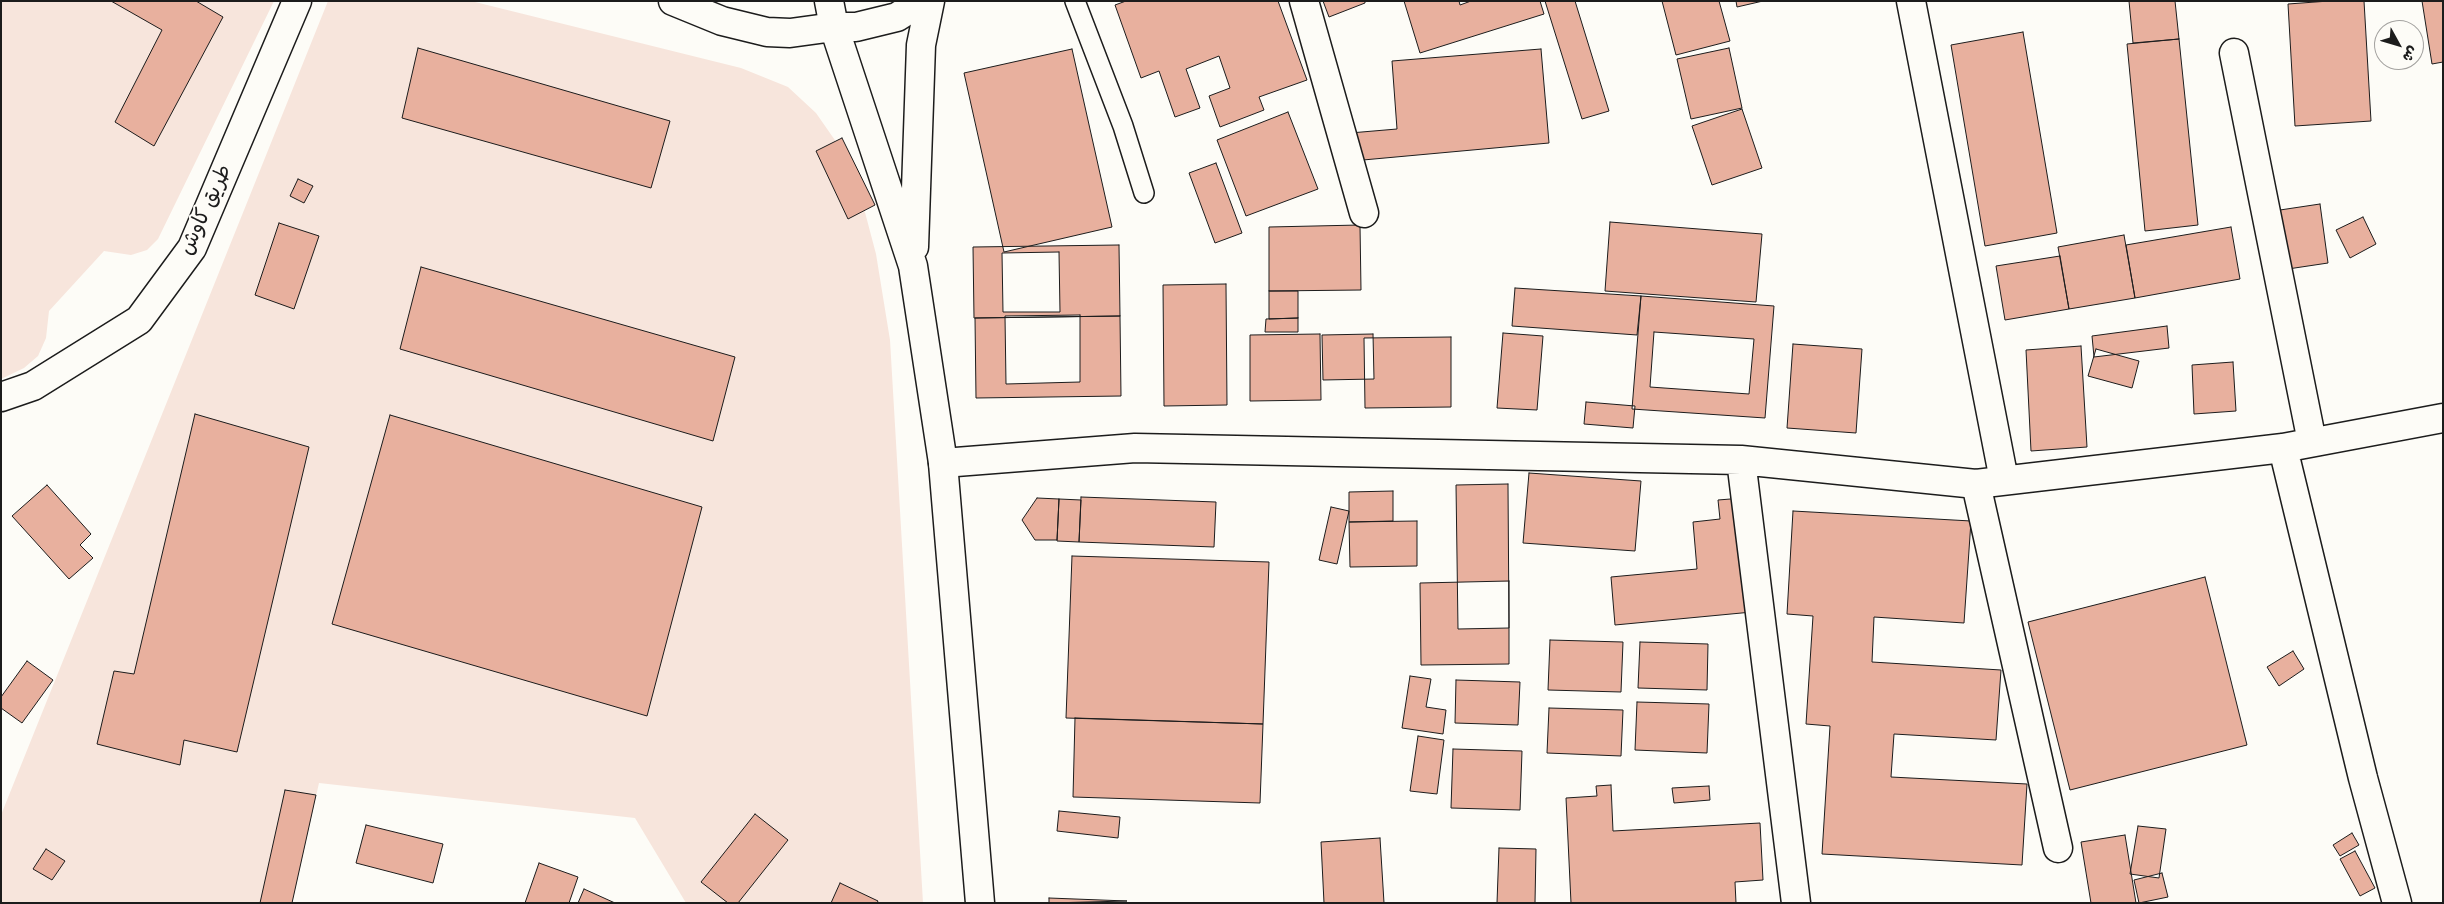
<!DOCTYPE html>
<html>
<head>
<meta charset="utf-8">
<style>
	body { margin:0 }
	#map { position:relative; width:2444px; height:904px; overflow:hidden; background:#fdfcf7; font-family:Itim,"Playpen Sans Arabic",sans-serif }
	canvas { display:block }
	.frame { position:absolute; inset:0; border:2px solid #1c1c1c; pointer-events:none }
	.north { position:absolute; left:2374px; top:20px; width:50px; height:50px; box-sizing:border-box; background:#fdfcf7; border:1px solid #a3a29f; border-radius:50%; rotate:129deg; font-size:14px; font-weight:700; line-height:20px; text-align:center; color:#1c1c1c }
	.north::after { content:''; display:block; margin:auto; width:18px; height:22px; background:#1c1c1c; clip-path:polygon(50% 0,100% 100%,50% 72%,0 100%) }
</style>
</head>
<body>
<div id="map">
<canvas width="2444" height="904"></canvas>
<div class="frame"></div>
<div class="north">ش</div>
</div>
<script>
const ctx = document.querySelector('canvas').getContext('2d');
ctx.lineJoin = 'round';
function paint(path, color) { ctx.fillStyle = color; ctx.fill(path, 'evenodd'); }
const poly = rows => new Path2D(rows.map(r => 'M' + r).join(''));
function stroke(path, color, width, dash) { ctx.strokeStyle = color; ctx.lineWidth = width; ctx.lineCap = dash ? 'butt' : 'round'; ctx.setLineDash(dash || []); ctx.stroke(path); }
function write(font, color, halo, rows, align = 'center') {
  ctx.font = font + ' Itim,"Playpen Sans Arabic",sans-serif'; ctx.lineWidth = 4; ctx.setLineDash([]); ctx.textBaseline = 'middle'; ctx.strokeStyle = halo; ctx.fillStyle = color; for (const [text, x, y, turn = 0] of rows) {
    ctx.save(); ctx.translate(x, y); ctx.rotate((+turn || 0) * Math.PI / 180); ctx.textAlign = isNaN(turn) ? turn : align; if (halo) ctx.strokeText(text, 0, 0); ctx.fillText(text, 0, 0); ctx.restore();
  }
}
const built = poly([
	[1,1,274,1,158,239,147,250,131,255,104,251,49,311,46,338,38,356,24,368,1,379],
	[328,1,471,1,741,68,788,87,816,113,839,146,862,201,876,254,890,340,923,903,686,903,635,818,319,783,292,903,1,903,1,815]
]);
const building = poly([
	[111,1,196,1,223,17,154,146,115,122,162,30,111,1],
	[1126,1,1278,1,1307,80,1259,97,1264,110,1220,127,1209,96,1230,88,1219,56,1186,69,1200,108,1175,117,1159,71,1141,78,1115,5,1126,1],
	[1323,1,1365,1,1365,3,1329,17,1323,1],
	[1404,1,1459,1,1460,5,1471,1,1540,1,1544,14,1420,53,1404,1],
	[1545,1,1575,1,1609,111,1582,119,1545,1],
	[1662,1,1719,1,1730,41,1676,55,1662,1],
	[1736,1,1763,1,1737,7,1736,1],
	[2129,1,2175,1,2179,39,2133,43,2129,1],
	[2329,1,2364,1,2371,121,2295,126,2288,4,2329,1],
	[2422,1,2443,1,2443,62,2432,64,2422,1],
	[2023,32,2057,233,1985,246,1951,45,2023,32],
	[2179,39,2198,225,2145,231,2127,44,2179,39],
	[418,48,670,121,651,188,402,118,418,48],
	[1729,48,1742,108,1691,119,1677,59,1729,48],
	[1072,49,1112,227,1004,252,964,73,1072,49],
	[1541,49,1549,143,1352,161,1350,133,1397,129,1392,61,1541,49],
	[1742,109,1762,168,1712,185,1692,126,1742,109],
	[1288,112,1318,189,1246,216,1217,140,1288,112],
	[842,138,875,205,848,219,816,151,842,138],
	[1216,163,1242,233,1215,243,1189,173,1216,163],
	[298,179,313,186,304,203,290,196,298,179],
	[2320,204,2328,263,2288,269,2280,210,2320,204],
	[2363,217,2376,244,2350,258,2336,230,2363,217],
	[1610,222,1762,234,1756,302,1605,291,1610,222],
	[279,223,319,236,294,309,255,295,279,223],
	[1360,225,1361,290,1269,291,1269,227,1360,225],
	[2231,227,2240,279,2135,298,2126,245,2231,227],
	[2124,235,2135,298,2069,309,2058,247,2124,235],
	[1119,245,1120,316,974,318,973,247,1119,245],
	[1059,252,1060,312,1003,312,1002,253,1059,252],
	[2060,256,2069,309,2005,320,1996,266,2060,256],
	[421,267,735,357,713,441,400,349,421,267],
	[1226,284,1227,405,1164,406,1163,285,1226,284],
	[1515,288,1641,296,1637,335,1512,326,1515,288],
	[1269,291,1298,291,1298,318,1269,319,1269,291],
	[1641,296,1774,306,1765,418,1632,409,1641,296],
	[1080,315,1080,382,1006,384,1005,316,1080,315],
	[1120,316,1121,396,976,398,975,318,1120,316],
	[1298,318,1298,332,1265,332,1266,319,1298,318],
	[2167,326,2169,348,2094,357,2092,336,2167,326],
	[1654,332,1754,339,1749,394,1650,387,1654,332],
	[1503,333,1543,336,1537,410,1497,408,1503,333],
	[1320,334,1321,400,1250,401,1250,335,1320,334],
	[1373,334,1374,379,1323,380,1322,335,1373,334],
	[1451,337,1451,407,1365,408,1364,338,1451,337],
	[1793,344,1862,349,1856,433,1787,428,1793,344],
	[2081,346,2087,447,2031,451,2026,350,2081,346],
	[2096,349,2139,361,2132,388,2088,376,2096,349],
	[2233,362,2236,411,2194,414,2192,365,2233,362],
	[1586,402,1635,406,1633,428,1584,424,1586,402],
	[195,414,309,447,237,752,184,740,180,765,97,744,114,671,134,674,195,414],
	[390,415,702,507,647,716,332,624,390,415],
	[1529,473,1641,481,1635,551,1523,543,1529,473],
	[1508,484,1509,628,1458,629,1456,485,1508,484],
	[47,485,91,534,80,545,93,558,69,579,12,516,47,485],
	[1393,491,1393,521,1349,522,1349,492,1393,491],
	[1081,497,1216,502,1214,547,1079,542,1081,497],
	[1037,498,1059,499,1057,540,1035,540,1022,520,1037,498],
	[1743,498,1752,612,1615,625,1611,577,1697,569,1693,522,1720,519,1718,500,1743,498],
	[1059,499,1081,500,1079,542,1057,541,1059,499],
	[1331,507,1349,511,1337,564,1319,560,1331,507],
	[1793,511,1971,521,1964,623,1874,617,1872,662,2001,670,1996,740,1894,734,1891,777,2027,784,2022,865,1822,854,1830,726,1806,724,1813,616,1787,614,1793,511],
	[1417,521,1417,566,1350,567,1349,522,1417,521],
	[1072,556,1269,562,1263,724,1066,718,1072,556],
	[2205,577,2247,745,2070,790,2028,622,2205,577],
	[1509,581,1509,664,1421,665,1420,583,1509,581],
	[1550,640,1623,642,1621,692,1548,690,1550,640],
	[1640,642,1708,644,1707,690,1638,688,1640,642],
	[2293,651,2304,669,2279,686,2267,667,2293,651],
	[27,661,53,680,22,723,1,708,1,697,27,661],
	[1410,676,1431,679,1426,707,1446,710,1443,734,1402,728,1410,676],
	[1456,680,1520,682,1518,725,1455,723,1456,680],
	[1637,702,1709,704,1707,753,1635,750,1637,702],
	[1549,708,1623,710,1621,756,1547,753,1549,708],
	[1075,718,1263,724,1260,803,1073,797,1075,718],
	[1418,736,1444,740,1437,794,1410,791,1418,736],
	[1453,749,1522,751,1520,810,1451,808,1453,749],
	[1611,785,1613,831,1760,823,1763,880,1735,882,1736,903,1571,903,1566,798,1597,796,1596,786,1611,785],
	[1709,786,1710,800,1674,803,1672,788,1709,786],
	[285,790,316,795,292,903,260,903,285,790],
	[1059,811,1120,817,1118,838,1057,831,1059,811],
	[755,814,788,840,738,903,728,903,701,882,755,814],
	[366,825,443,844,433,883,356,863,366,825],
	[2138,826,2166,829,2159,878,2130,874,2138,826],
	[2352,833,2359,845,2340,856,2333,845,2352,833],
	[2125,835,2136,903,2091,903,2081,842,2125,835],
	[1380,838,1384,903,1324,903,1321,842,1380,838],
	[1499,848,1536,849,1535,903,1497,903,1499,848],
	[46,849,65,861,52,880,33,869,46,849],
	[2355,851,2375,888,2360,896,2340,859,2355,851],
	[539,863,578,877,569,903,525,903,539,863],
	[2162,873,2168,897,2139,903,2134,880,2162,873],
	[840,883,878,901,877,903,831,903,840,883],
	[584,889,615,903,578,903,584,889],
	[1049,898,1127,901,1049,903,1049,898]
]);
const lane = poly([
	[1075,1,1123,126,1144,193]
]);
const street = poly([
	[1304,1,1364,213],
	[1911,1,2004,480],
	[2234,53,2312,442],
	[2283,448,2363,778,2397,903],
	[1741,460,1796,903],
	[943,463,1135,448,1741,460,1976,484,2283,448,2443,418],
	[1976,484,2058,848]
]);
const secondary = poly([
	[673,1,722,21,767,32,790,33,834,27,913,266,943,463,980,903],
	[914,247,921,45,930,1],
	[1,397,33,386,139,320,192,248,297,1]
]);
const highway = poly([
	[829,1,834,27,856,27,897,17,922,1]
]);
const streetNames = [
	["طريق كاوش",206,210,-65]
];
paint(built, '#f7e5dc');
paint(building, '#e8b09e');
stroke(building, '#1c1c1c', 1);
stroke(lane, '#1c1c1c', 22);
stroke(street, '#1c1c1c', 31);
stroke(secondary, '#1c1c1c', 31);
stroke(highway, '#1c1c1c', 31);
stroke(lane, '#fdfcf7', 19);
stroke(street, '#fdfcf7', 28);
stroke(secondary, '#fdfcf7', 28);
stroke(highway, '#fdfcf7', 28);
write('21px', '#1c1c1c', '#fdfcf7', streetNames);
</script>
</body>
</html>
